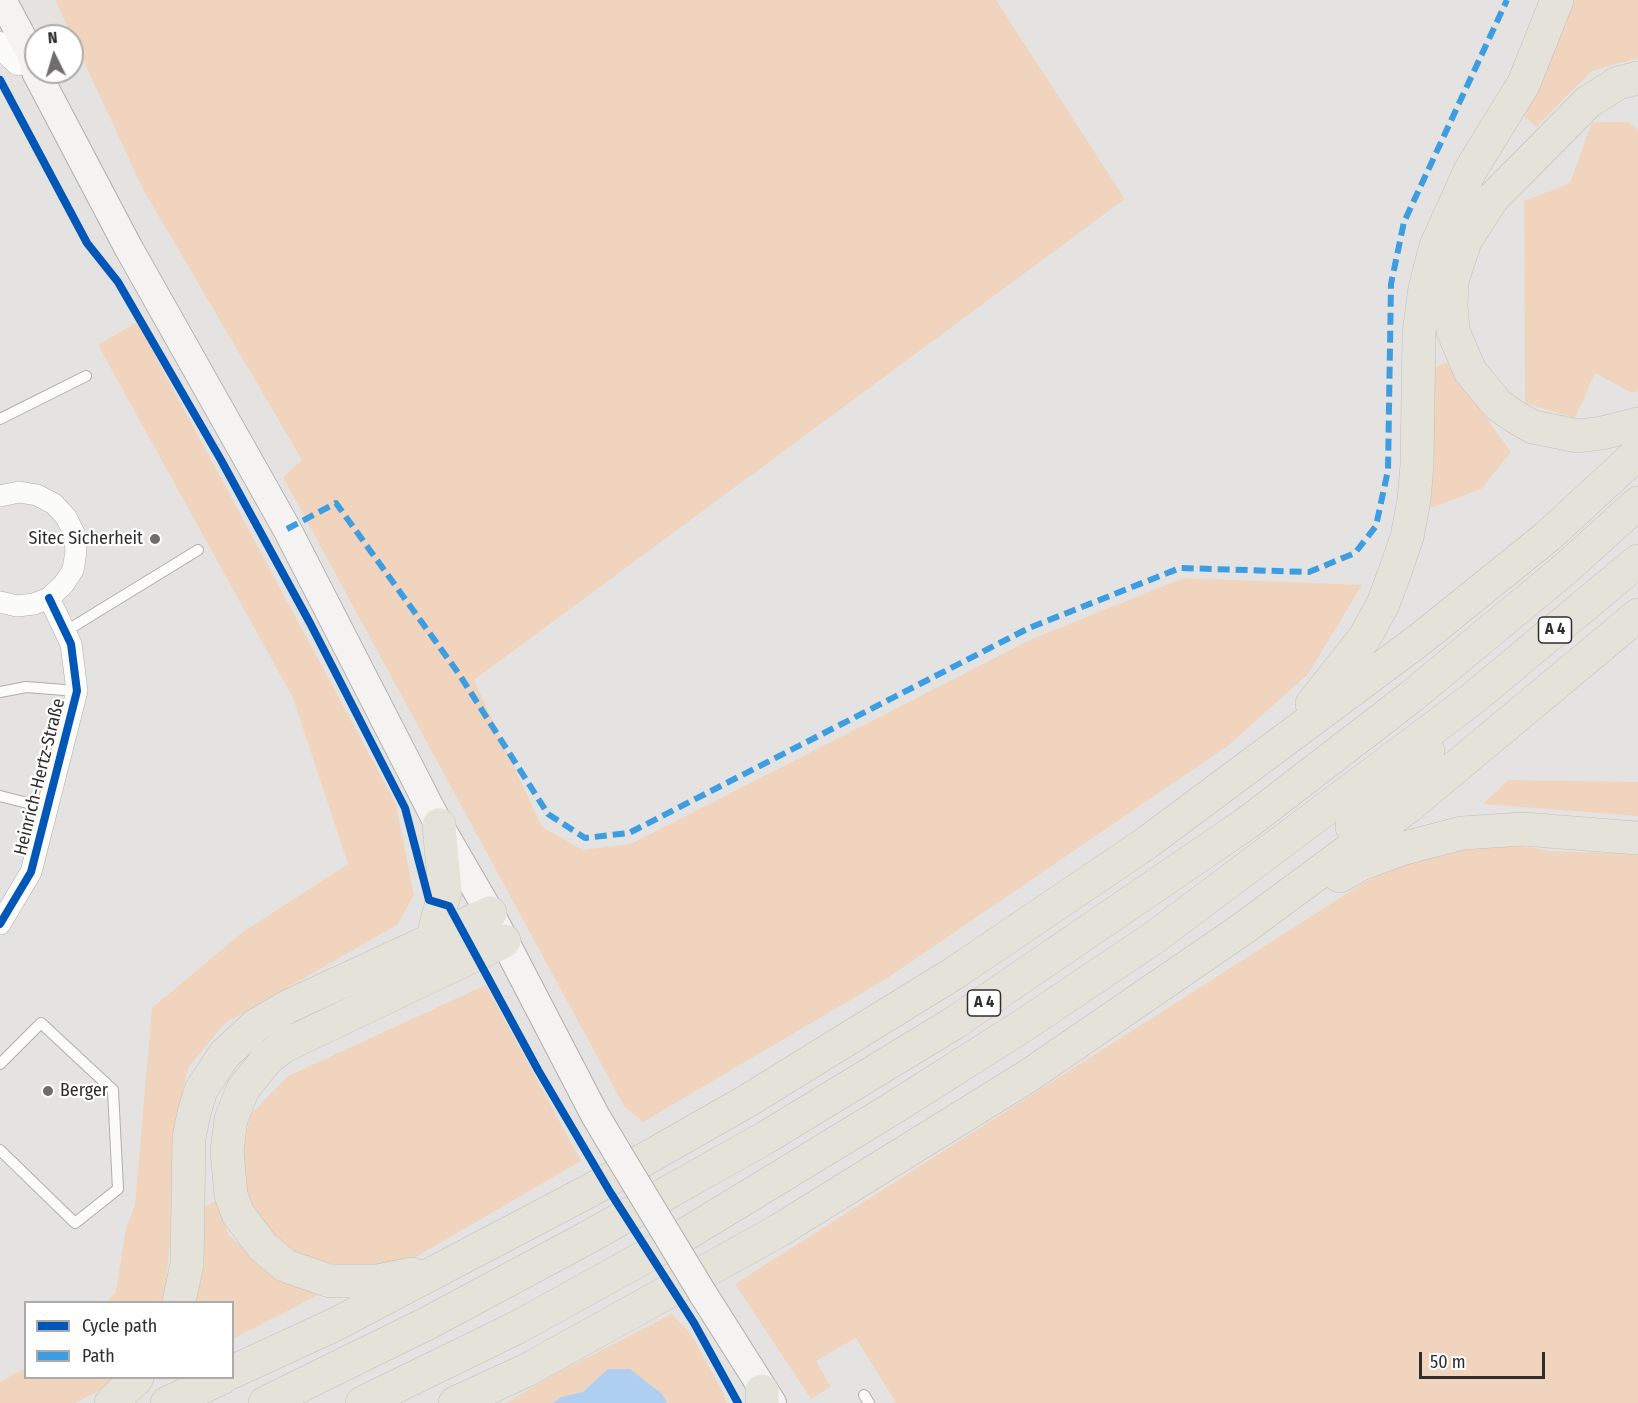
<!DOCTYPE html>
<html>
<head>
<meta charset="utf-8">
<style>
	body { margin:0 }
	#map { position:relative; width:1638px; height:1403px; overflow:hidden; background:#e5e3e1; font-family:"Fira Sans Condensed",sans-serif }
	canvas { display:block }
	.legend { position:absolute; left:24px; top:1301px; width:210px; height:78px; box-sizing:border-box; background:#fff; border:2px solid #acabab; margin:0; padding:8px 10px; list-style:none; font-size:18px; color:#2f2e2d }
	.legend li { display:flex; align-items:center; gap:12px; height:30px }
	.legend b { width:30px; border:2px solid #acabab }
	.north { position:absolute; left:24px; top:24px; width:60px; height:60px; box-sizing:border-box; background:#fff; border:2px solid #acabab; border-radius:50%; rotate:355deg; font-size:16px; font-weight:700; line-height:24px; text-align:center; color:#2f2e2d }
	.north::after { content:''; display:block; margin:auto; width:21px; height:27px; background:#6f6d6c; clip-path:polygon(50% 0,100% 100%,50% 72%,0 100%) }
	.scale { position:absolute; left:1419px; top:1352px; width:126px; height:27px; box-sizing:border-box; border:3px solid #2f2e2d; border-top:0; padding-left:8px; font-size:18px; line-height:21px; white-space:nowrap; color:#2f2e2d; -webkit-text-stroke:4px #fff; paint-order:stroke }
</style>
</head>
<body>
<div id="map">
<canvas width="1638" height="1403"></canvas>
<ul class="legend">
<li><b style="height:8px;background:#0057b8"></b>Cycle path</li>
<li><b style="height:8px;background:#3d9de1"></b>Path</li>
</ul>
<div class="north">N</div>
<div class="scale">50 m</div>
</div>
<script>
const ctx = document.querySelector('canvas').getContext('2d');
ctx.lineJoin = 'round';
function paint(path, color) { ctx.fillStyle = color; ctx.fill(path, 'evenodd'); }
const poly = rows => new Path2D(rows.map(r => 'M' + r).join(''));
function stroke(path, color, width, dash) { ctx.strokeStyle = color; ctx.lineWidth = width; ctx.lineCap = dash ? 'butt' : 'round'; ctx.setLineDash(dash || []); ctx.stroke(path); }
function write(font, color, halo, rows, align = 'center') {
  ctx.font = font + ' "Fira Sans Condensed",sans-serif'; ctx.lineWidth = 4.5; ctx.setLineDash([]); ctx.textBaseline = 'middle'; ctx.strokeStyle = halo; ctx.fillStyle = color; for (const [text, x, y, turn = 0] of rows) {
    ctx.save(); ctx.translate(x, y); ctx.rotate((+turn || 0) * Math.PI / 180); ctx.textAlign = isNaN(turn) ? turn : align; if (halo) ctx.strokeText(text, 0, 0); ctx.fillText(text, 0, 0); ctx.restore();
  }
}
const green = poly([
	[55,0,996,0,1125,199,474,680,542,827,583,850,631,844,1032,639,1183,578,1362,585,1308,674,1229,745,886,979,643,1122,624,1106,283,477,302,460,144,191],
	[1571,0,1638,0,1638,58,1592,71,1536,127,1523,115],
	[1592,122,1628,122,1638,130,1638,390,1632,393,1595,373,1575,418,1525,403,1524,201,1570,183],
	[137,322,396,804,414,895,397,925,224,1024,188,1068,175,1126,173,1206,165,1297,162,1302,106,1302,116,1292,126,1228,135,1205,152,1008,243,932,348,864,293,698,98,345],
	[1446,362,1511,452,1481,489,1431,508,1433,369],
	[1508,780,1638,782,1638,816,1483,804],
	[1504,843,1550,851,1638,854,1638,1403,896,1403,856,1338,816,1361,831,1387,811,1399,735,1284,1365,882,1421,855],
	[486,985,581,1161,402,1265,345,1271,295,1253,267,1232,249,1203,242,1160,250,1115,288,1076],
	[216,1201,229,1235,265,1270,318,1295,233,1339,232,1302,189,1302,200,1209],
	[672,1314,691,1334,723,1392,726,1403,667,1403,662,1394,608,1369,583,1392,561,1397,553,1403,506,1403,553,1375],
	[25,1368,26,1378,112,1378,106,1387,75,1403,0,1403,0,1382]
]);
const water = poly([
	[608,1369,630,1369,662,1394,667,1403,553,1403,561,1397,583,1392]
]);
const service = poly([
	[0,419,86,376],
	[66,631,198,550],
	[0,692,26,687,77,691],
	[0,796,47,808],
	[0,1064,41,1023,113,1090,118,1189,75,1223,0,1150],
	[864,1395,869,1403]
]);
const minor = poly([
	[0,496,19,492,37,495,54,504,66,517,74,533,76,551,73,570,63,585,49,598,34,604,17,606,0,602],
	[0,924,31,872,77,691,71,644,49,598]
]);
const tertiary = poly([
	[0,45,18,62]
]);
const secondary = poly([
	[2,0,31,54,36,71],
	[36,72,128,247,287,529,439,825,490,913,595,1115,617,1152],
	[703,1294,772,1403]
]);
const motorway = poly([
	[1638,78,1618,83,1588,102,1492,199,1465,241,1452,281,1451,305,1453,331,1470,371,1498,405,1514,416,1533,427,1578,436,1602,433,1638,424],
	[1312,704,1365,637,1383,604,1396,569,1407,537,1414,500,1417,465,1419,333,1425,288,1436,246,1470,171,1524,83,1557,0],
	[1352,827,1411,772,1428,751],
	[1340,876,1361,864,1401,849,1462,833,1523,829,1638,838],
	[432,940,445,891,439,825],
	[412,1274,378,1281,330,1281,286,1266,263,1247,238,1214,231,1195,227,1151,231,1119,243,1089,267,1059,284,1046,504,941],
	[179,1302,187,1264,189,1138,194,1113,201,1090,224,1055,255,1026,289,1006,490,913],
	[232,1372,334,1325,589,1191,747,1101,956,972,1145,844,1419,640,1548,536,1638,453],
	[111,1403,137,1378],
	[167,1403,222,1378],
	[265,1403,428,1323,583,1240,765,1138,954,1023,1247,823,1412,696,1565,569,1638,503],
	[362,1403,518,1327,686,1234,890,1110,1024,1025,1155,937,1471,700,1638,561],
	[455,1403,527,1370,778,1231,1028,1076,1241,930,1409,806,1638,615],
	[762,1403,762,1391]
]);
const secondaryBridge = poly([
	[617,1152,703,1294]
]);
const quiet = poly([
	[287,529,336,503,459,674,548,814,585,838,629,833,1029,628,1180,568,1309,572,1355,553,1376,526,1388,470,1391,284,1404,222,1507,0]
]);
const cycleway = poly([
	[0,80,87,243,118,282,221,460,310,623,405,808,429,900,449,906,538,1070,610,1192,694,1323,738,1403],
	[0,924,31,872,77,691,71,644,49,598]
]);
const markers = [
	[155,539,6,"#6f6d6c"],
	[48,1091,6,"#6f6d6c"]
];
const shields = [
	[1555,630,33],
	[984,1003,33]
];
const shieldNames = [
	["A 4",1555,630],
	["A 4",984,1003]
];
const poiNames = [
	["Sitec Sicherheit",143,539],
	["Berger",60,1091,"left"]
];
const streetNames = [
	["Heinrich-Hertz-Straße",40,777,-76]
];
paint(green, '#f1d4bd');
paint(water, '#afcff0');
stroke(service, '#b0aead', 12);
stroke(minor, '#b0aead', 22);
stroke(tertiary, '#b0aead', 27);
stroke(secondary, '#b0aead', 30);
stroke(motorway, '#c0bfbf', 34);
stroke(service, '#fbfbfa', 10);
stroke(minor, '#fbfbfa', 21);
stroke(tertiary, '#fbfbfa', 26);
stroke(secondary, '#f4f3f1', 28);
stroke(motorway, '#e5e2d9', 33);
stroke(secondaryBridge, '#b0aead', 30, []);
stroke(secondaryBridge, '#f4f3f1', 28);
stroke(quiet, '#3d9de1', 6, [12, 6]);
stroke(cycleway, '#0057b8', 8);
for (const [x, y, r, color] of markers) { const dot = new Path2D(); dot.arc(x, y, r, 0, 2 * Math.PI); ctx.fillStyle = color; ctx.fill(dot); stroke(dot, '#fff', 2); }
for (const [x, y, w] of shields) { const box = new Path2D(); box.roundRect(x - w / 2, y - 13, w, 26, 4.5); ctx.fillStyle = '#fff'; ctx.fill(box); stroke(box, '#2f2e2d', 1.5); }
write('bold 16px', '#2f2e2d', null, shieldNames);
write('18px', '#2f2e2d', '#fff', poiNames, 'right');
write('18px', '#2f2e2d', '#fff', streetNames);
</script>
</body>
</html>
